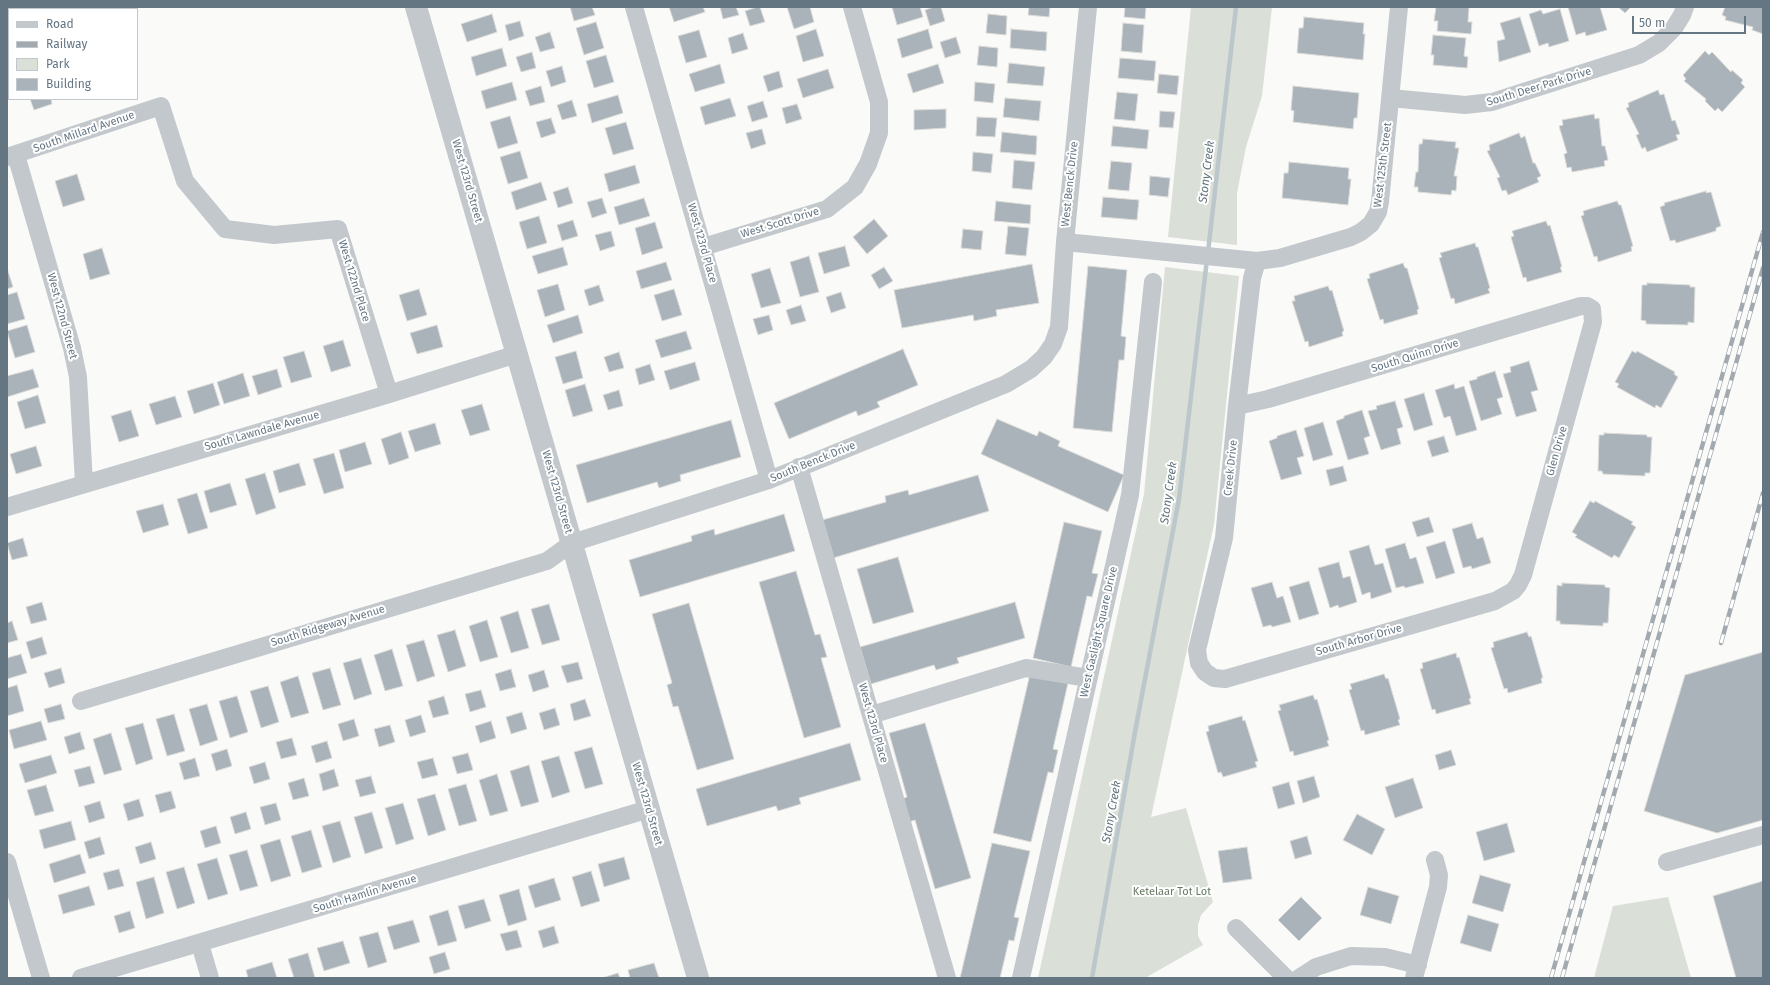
<!DOCTYPE html>
<html>
<head>
<meta charset="utf-8">
<style>
	body { margin:0 }
	#map { position:relative; width:1770px; height:985px; overflow:hidden; background:#fafaf8; font-family:"Fira Sans",sans-serif }
	canvas { display:block }
	.frame { position:absolute; inset:0; border:8px solid #657683; pointer-events:none }
	.legend { position:absolute; left:8px; top:8px; width:130px; height:92px; box-sizing:border-box; background:#fff; border:1px solid #c1c8cd; margin:0; padding:5px 7px; list-style:none; font-size:12px; color:#657683 }
	.legend li { display:flex; align-items:center; gap:8px; height:20px }
	.legend b { width:20px; border:1px solid #c1c8cd }
	.scale { position:absolute; left:1632px; top:16px; width:114px; height:18px; box-sizing:border-box; border:2px solid #657683; border-top:0; padding-left:5px; font-size:12px; line-height:14px; white-space:nowrap; color:#657683; -webkit-text-stroke:3px #fff; paint-order:stroke }
</style>
</head>
<body>
<div id="map">
<canvas width="1770" height="985"></canvas>
<div class="frame"></div>
<ul class="legend">
<li><b style="height:5px;background:#c3c8cc"></b>Road</li>
<li><b style="height:5px;background:#a2aab0"></b>Railway</li>
<li><b style="height:11px;background:#dadfd7"></b>Park</li>
<li><b style="height:11px;background:#aab3b9"></b>Building</li>
</ul>
<div class="scale">50 m</div>
</div>
<script>
const ctx = document.querySelector('canvas').getContext('2d');
ctx.lineJoin = 'round';
function paint(path, color) { ctx.fillStyle = color; ctx.fill(path, 'evenodd'); }
const poly = rows => new Path2D(rows.map(r => 'M' + r).join(''));
function stroke(path, color, width, dash) { ctx.strokeStyle = color; ctx.lineWidth = width; ctx.lineCap = dash ? 'butt' : 'round'; ctx.setLineDash(dash || []); ctx.stroke(path); }
function write(font, color, halo, rows, align = 'center') {
  ctx.font = font + ' "Fira Sans",sans-serif'; ctx.lineWidth = 4; ctx.setLineDash([]); ctx.textBaseline = 'middle'; ctx.strokeStyle = halo; ctx.fillStyle = color; for (const [text, x, y, turn = 0] of rows) {
    ctx.save(); ctx.translate(x, y); ctx.rotate((+turn || 0) * Math.PI / 180); ctx.textAlign = isNaN(turn) ? turn : align; if (halo) ctx.strokeText(text, 0, 0); ctx.fillText(text, 0, 0); ctx.restore();
  }
}
const green = poly([
	[1191,7,1272,7,1262,96,1246,147,1237,193,1237,245,1168,237],
	[1165,267,1239,276,1214,524,1151,817,1186,808,1213,902,1201,915,1198,925,1198,936,1203,945,1145,978,1038,978,1144,494],
	[1668,897,1691,978,1594,978,1613,906]
]);
const stream = poly([
	[1208,252,1236,7],
	[1092,978,1135,732,1179,499,1207,259]
]);
const building = poly([
	[570,7,592,7,595,15,574,21,570,7],
	[669,7,703,7,705,12,674,22,669,7],
	[720,7,736,7,739,15,723,19,720,7],
	[757,7,760,7,765,22,750,26,745,11,757,7],
	[787,7,810,7,814,22,794,29,787,7],
	[892,7,920,7,923,17,897,25,892,7],
	[934,7,941,7,945,21,930,26,925,10,934,7],
	[1029,7,1050,7,1049,17,1028,15,1029,7],
	[1125,7,1146,7,1145,19,1124,17,1125,7],
	[1436,7,1469,7,1468,22,1472,22,1471,34,1437,31,1438,21,1434,21,1436,7],
	[1568,7,1600,7,1607,30,1586,36,1585,32,1576,35,1568,7],
	[1618,7,1631,7,1625,13,1618,7],
	[1725,7,1763,7,1763,34,1752,30,1753,27,1725,20,1726,17,1722,15,1725,7],
	[1560,9,1569,41,1549,47,1548,43,1539,46,1529,14,1541,10,1543,14,1560,9],
	[492,14,497,32,467,42,461,24,492,14],
	[988,14,1007,16,1006,35,986,33,988,14],
	[1304,17,1364,23,1363,34,1365,34,1363,60,1297,53,1299,28,1303,28,1304,17],
	[1520,17,1531,52,1499,62,1497,41,1505,39,1500,23,1520,17],
	[520,21,524,36,509,41,505,25,520,21],
	[596,22,604,48,584,55,576,28,596,22],
	[1123,23,1144,25,1142,53,1121,51,1123,23],
	[816,29,824,56,803,62,796,36,816,29],
	[928,29,933,48,902,58,897,39,928,29],
	[1011,29,1047,32,1046,51,1010,48,1011,29],
	[699,30,707,57,686,63,678,36,699,30],
	[550,32,555,48,540,52,535,37,550,32],
	[743,33,748,49,732,54,728,38,743,33],
	[1433,35,1466,38,1464,56,1468,57,1467,68,1433,65,1434,55,1431,55,1433,35],
	[956,37,961,53,945,58,940,42,956,37],
	[979,46,998,48,997,67,977,65,979,46],
	[502,48,507,66,476,76,471,57,502,48],
	[1705,51,1709,55,1712,52,1731,72,1732,70,1743,80,1741,83,1745,87,1722,112,1718,108,1715,111,1705,101,1706,99,1684,81,1686,79,1683,75,1705,51],
	[532,52,536,68,521,72,516,57,532,52],
	[606,55,614,82,594,88,586,61,606,55],
	[1120,58,1156,61,1154,81,1118,78,1120,58],
	[1009,63,1045,67,1043,86,1007,83,1009,63],
	[720,64,725,83,695,92,689,74,720,64],
	[938,64,944,83,913,93,907,74,938,64],
	[562,66,566,82,551,87,546,71,562,66],
	[828,69,834,88,803,98,797,79,828,69],
	[779,71,783,87,768,92,763,76,779,71],
	[1159,74,1179,76,1177,95,1157,93,1159,74],
	[512,82,517,100,486,109,481,91,512,82],
	[975,82,995,84,993,103,974,101,975,82],
	[541,86,545,102,530,106,525,91,541,86],
	[1293,86,1359,93,1357,118,1354,118,1353,129,1293,122,1294,111,1291,110,1293,86],
	[1658,90,1660,95,1664,94,1672,121,1675,120,1680,134,1676,135,1678,140,1647,152,1645,147,1642,149,1636,135,1639,134,1626,108,1629,107,1628,103,1658,90],
	[1117,92,1138,94,1135,121,1114,119,1117,92],
	[618,95,623,113,592,123,587,104,618,95],
	[730,98,736,116,705,125,700,107,730,98],
	[1005,98,1041,101,1039,121,1003,117,1005,98],
	[30,99,51,99,52,104,34,110,30,99],
	[572,100,577,116,562,120,557,105,572,100],
	[763,101,768,117,752,122,747,106,763,101],
	[797,104,802,119,786,124,782,108,797,104],
	[946,109,946,128,914,130,914,110,946,109],
	[1160,111,1175,112,1173,128,1159,127,1160,111],
	[1594,114,1595,119,1599,118,1602,146,1605,146,1608,160,1604,161,1605,166,1572,172,1571,167,1567,168,1564,154,1567,153,1559,126,1563,125,1562,120,1594,114],
	[510,116,518,143,498,149,490,122,510,116],
	[977,117,997,118,995,137,976,136,977,117],
	[551,118,556,133,541,138,536,122,551,118],
	[626,122,634,149,613,155,605,128,626,122],
	[1113,126,1149,130,1147,149,1111,146,1113,126],
	[762,129,766,144,751,149,746,133,762,129],
	[1002,132,1037,136,1036,155,1000,152,1002,132],
	[1519,133,1521,138,1525,136,1533,163,1535,163,1541,176,1537,178,1539,182,1508,195,1506,190,1502,191,1497,178,1500,177,1487,151,1490,150,1489,145,1519,133],
	[1423,139,1456,142,1455,148,1459,148,1454,176,1457,176,1456,191,1452,190,1451,195,1418,192,1418,187,1414,187,1416,172,1418,172,1419,144,1422,144,1423,139],
	[520,151,528,178,508,184,500,157,520,151],
	[973,152,993,154,991,173,972,171,973,152],
	[1014,160,1035,162,1032,190,1012,188,1014,160],
	[1111,161,1132,163,1129,191,1108,189,1111,161],
	[1289,162,1349,168,1348,179,1351,179,1348,205,1282,198,1284,173,1288,173,1289,162],
	[635,165,640,183,609,192,604,174,635,165],
	[77,174,85,200,63,207,55,181,77,174],
	[1150,176,1170,178,1168,197,1149,195,1150,176],
	[541,182,547,200,516,210,511,192,541,182],
	[568,187,573,203,558,208,553,192,568,187],
	[1706,191,1706,193,1711,192,1721,226,1716,228,1716,231,1676,243,1675,240,1670,241,1660,207,1665,205,1664,203,1706,191],
	[1103,197,1139,200,1137,220,1101,217,1103,197],
	[602,198,607,213,592,218,587,202,602,198],
	[644,198,650,216,619,225,614,207,644,198],
	[996,201,1031,205,1030,224,994,221,996,201],
	[1617,201,1619,205,1621,205,1633,246,1631,247,1632,251,1598,262,1597,256,1594,257,1581,216,1584,215,1583,211,1617,201],
	[539,216,547,243,527,249,519,222,539,216],
	[874,219,888,236,867,254,853,237,874,219],
	[573,220,578,236,562,241,557,225,573,220],
	[1546,221,1548,226,1550,225,1562,267,1560,267,1562,272,1527,282,1526,277,1523,278,1511,237,1514,236,1512,231,1546,221],
	[655,222,663,248,642,255,635,228,655,222],
	[1008,226,1029,228,1026,256,1005,254,1008,226],
	[963,229,983,231,981,250,961,248,963,229],
	[611,231,615,246,600,251,595,235,611,231],
	[1475,243,1476,247,1478,247,1490,288,1488,289,1490,293,1455,304,1454,298,1451,299,1439,258,1442,257,1440,253,1475,243],
	[845,246,850,266,824,274,818,253,845,246],
	[563,247,568,265,538,274,532,256,563,247],
	[102,248,110,274,90,280,83,254,102,248],
	[809,256,819,292,800,297,790,262,809,256],
	[666,262,672,280,641,289,636,271,666,262],
	[1403,263,1405,268,1407,268,1419,309,1417,310,1418,314,1384,324,1383,319,1380,320,1367,279,1370,278,1369,274,1403,263],
	[1032,264,1039,303,996,310,997,316,974,321,973,315,902,328,894,290,1032,264],
	[1088,266,1127,270,1121,336,1126,337,1124,360,1119,360,1112,432,1073,428,1088,266],
	[884,267,893,281,879,289,871,275,884,267],
	[7,268,13,287,7,289,7,268],
	[770,268,781,303,761,308,751,274,770,268],
	[1647,283,1690,285,1690,287,1695,287,1694,323,1688,322,1688,325,1646,324,1646,321,1641,320,1642,285,1647,285,1647,283],
	[558,284,565,310,545,317,537,290,558,284],
	[599,285,604,301,589,306,584,290,599,285],
	[1328,286,1330,291,1332,290,1344,331,1342,332,1343,336,1309,347,1308,341,1305,342,1292,301,1295,301,1294,296,1328,286],
	[419,289,427,315,407,321,399,295,419,289],
	[674,289,682,315,662,321,654,295,674,289],
	[17,292,25,319,7,324,7,295,17,292],
	[841,292,846,308,831,313,826,297,841,292],
	[801,305,806,321,791,325,786,310,801,305],
	[578,315,583,333,553,343,547,325,578,315],
	[769,315,773,330,758,335,753,319,769,315],
	[27,325,35,352,15,358,7,331,27,325],
	[437,325,443,347,417,354,410,333,437,325],
	[686,331,692,349,661,358,655,340,686,331],
	[343,340,351,366,331,372,323,346,343,340],
	[903,349,918,385,877,402,880,407,858,416,856,411,789,439,774,403,903,349],
	[304,351,312,377,291,383,283,357,304,351],
	[576,351,583,378,563,384,555,357,576,351],
	[1632,351,1636,353,1637,351,1675,372,1674,374,1678,377,1661,408,1656,405,1655,408,1617,387,1619,384,1615,382,1632,351],
	[619,352,624,368,609,372,604,357,619,352],
	[1529,361,1538,390,1531,392,1537,411,1516,417,1503,374,1511,372,1510,367,1529,361],
	[695,362,700,380,670,390,664,371,695,362],
	[650,364,655,380,639,385,635,369,650,364],
	[33,369,39,387,7,397,7,376,33,369],
	[277,369,282,387,258,395,252,376,277,369],
	[1495,371,1503,397,1497,399,1502,414,1481,421,1469,381,1477,379,1477,377,1495,371],
	[243,373,250,396,224,404,217,382,243,373],
	[213,383,220,405,194,414,187,391,213,383],
	[585,384,593,411,573,417,565,390,585,384],
	[1454,384,1455,389,1464,386,1477,430,1456,436,1450,416,1444,418,1435,390,1454,384],
	[619,390,623,406,608,410,603,395,619,390],
	[1424,393,1433,425,1414,431,1404,399,1424,393],
	[38,395,46,423,25,429,17,402,38,395],
	[175,396,182,417,156,425,149,404,175,396],
	[1395,401,1403,427,1397,429,1401,444,1381,450,1368,411,1377,409,1376,406,1395,401],
	[482,404,490,430,470,436,461,410,482,404],
	[131,410,139,436,119,442,111,416,131,410],
	[1362,410,1370,436,1364,438,1369,454,1348,460,1336,421,1344,418,1344,416,1362,410],
	[997,419,1037,436,1039,431,1060,441,1058,446,1124,475,1108,512,981,454,997,419],
	[731,420,741,457,680,475,681,481,659,488,657,482,587,503,576,465,731,420],
	[1323,422,1333,455,1313,461,1304,428,1323,422],
	[435,423,441,444,415,452,408,431,435,423],
	[1296,430,1304,456,1297,458,1302,474,1281,480,1269,441,1277,438,1277,436,1296,430],
	[401,432,409,458,389,465,381,439,401,432],
	[1604,433,1647,435,1647,437,1652,437,1650,473,1645,473,1645,476,1603,474,1602,471,1598,471,1599,435,1604,435,1604,433],
	[1444,436,1449,452,1432,457,1427,441,1444,436],
	[365,442,372,464,345,472,339,450,365,442],
	[36,446,42,466,16,474,10,454,36,446],
	[334,453,344,488,324,494,313,459,334,453],
	[299,463,306,485,279,493,273,471,299,463],
	[1343,466,1347,481,1330,486,1326,470,1343,466],
	[265,473,276,508,256,515,245,479,265,473],
	[978,475,989,511,833,558,822,520,886,502,885,496,908,490,909,495,978,475],
	[230,483,237,505,210,513,204,491,230,483],
	[197,493,208,528,188,534,177,499,197,493],
	[1590,501,1594,503,1595,501,1633,522,1631,524,1636,527,1619,558,1614,555,1612,558,1575,537,1577,535,1572,532,1590,501],
	[163,504,169,525,143,533,136,511,163,504],
	[784,514,795,551,640,597,629,560,692,541,691,536,714,529,715,535,784,514],
	[1429,517,1434,532,1417,537,1412,522,1429,517],
	[1064,522,1102,531,1092,573,1098,574,1092,597,1087,596,1071,667,1033,658,1064,522],
	[1472,523,1477,539,1483,537,1491,563,1472,569,1471,566,1463,568,1452,529,1472,523],
	[23,538,28,556,12,560,7,543,23,538],
	[1445,541,1455,573,1436,579,1426,547,1445,541],
	[1405,543,1410,559,1416,557,1424,583,1405,588,1404,586,1396,588,1385,549,1405,543],
	[1369,545,1375,565,1383,563,1392,592,1371,599,1370,592,1362,595,1349,551,1369,545],
	[898,557,914,612,873,624,857,569,898,557],
	[1339,562,1343,578,1350,576,1357,602,1339,608,1338,605,1330,608,1318,568,1339,562],
	[796,571,815,635,820,634,827,657,821,658,841,727,804,738,759,582,796,571],
	[1309,581,1319,614,1299,620,1289,587,1309,581],
	[1272,582,1277,598,1283,596,1291,622,1272,627,1271,625,1263,627,1251,588,1272,582],
	[1562,583,1605,585,1605,587,1610,588,1608,623,1603,623,1603,626,1560,624,1560,621,1556,621,1557,585,1562,586,1562,583],
	[42,602,47,620,31,624,26,607,42,602],
	[1015,602,1025,638,957,658,959,663,936,670,934,665,871,684,860,647,1015,602],
	[689,603,734,759,697,770,678,706,673,707,667,685,672,683,652,614,689,603],
	[549,604,560,640,542,645,531,609,549,604],
	[518,611,529,648,511,653,500,617,518,611],
	[487,620,498,657,480,662,469,626,487,620],
	[12,621,18,640,7,643,7,623,12,621],
	[455,630,466,666,448,672,437,635,455,630],
	[1527,632,1529,637,1531,636,1543,678,1541,678,1542,683,1508,693,1507,688,1504,689,1491,648,1494,647,1493,642,1527,632],
	[42,637,47,654,31,659,26,642,42,637],
	[424,640,435,676,417,682,406,645,424,640],
	[392,649,403,686,385,691,374,655,392,649],
	[1763,652,1763,820,1717,833,1644,811,1685,675,1763,652],
	[1456,653,1457,658,1459,657,1471,698,1469,699,1471,704,1436,714,1435,709,1432,710,1420,669,1423,668,1422,663,1456,653],
	[21,654,27,673,7,679,7,658,21,654],
	[361,658,372,694,354,700,343,663,361,658],
	[578,662,583,679,567,683,561,666,578,662],
	[61,668,65,683,49,688,44,673,61,668],
	[330,668,341,705,323,710,312,673,330,668],
	[511,669,516,687,500,691,495,674,511,669],
	[544,670,549,687,533,692,528,675,544,670],
	[1030,674,1068,683,1053,749,1058,750,1053,773,1048,772,1031,842,993,833,1030,674],
	[1384,674,1386,679,1388,678,1400,719,1398,720,1400,725,1365,735,1364,730,1361,731,1349,690,1352,689,1350,684,1384,674],
	[298,676,309,713,291,718,280,682,298,676],
	[17,685,24,711,7,716,7,688,17,685],
	[268,686,279,722,261,728,250,691,268,686],
	[481,690,486,707,470,712,465,694,481,690],
	[1313,695,1315,700,1317,699,1329,740,1327,741,1329,746,1294,756,1293,751,1290,752,1278,711,1281,710,1279,705,1313,695],
	[237,696,248,732,230,738,219,701,237,696],
	[444,696,449,714,433,718,428,701,444,696],
	[585,699,591,716,574,721,570,704,585,699],
	[61,704,65,719,48,723,44,709,61,704],
	[207,704,218,740,200,746,189,709,207,704],
	[555,708,560,725,544,730,539,713,555,708],
	[522,712,527,729,511,734,506,717,522,712],
	[174,714,185,751,167,756,156,719,174,714],
	[421,715,426,732,410,737,405,720,421,715],
	[1242,716,1243,721,1245,720,1258,761,1255,762,1257,767,1223,777,1221,772,1218,773,1206,732,1209,731,1208,726,1242,716],
	[354,719,359,736,343,741,338,724,354,719],
	[41,721,47,740,14,749,9,730,41,721],
	[491,721,496,738,480,743,475,726,491,721],
	[143,723,153,759,136,765,125,728,143,723],
	[925,723,971,878,935,889,915,820,909,822,902,799,907,797,889,733,925,723],
	[390,725,395,742,379,747,374,729,390,725],
	[80,732,85,749,69,754,64,737,80,732],
	[111,733,122,770,104,775,93,739,111,733],
	[292,738,297,755,281,759,276,742,292,738],
	[327,741,332,758,316,763,311,746,327,741],
	[850,743,861,780,799,798,801,804,778,811,776,806,707,826,696,789,850,743],
	[592,747,603,784,585,789,574,752,592,747],
	[227,749,232,766,216,771,211,754,227,749],
	[1451,750,1456,765,1439,770,1435,755,1451,750],
	[468,753,473,770,457,774,452,757,468,753],
	[51,755,57,773,25,783,19,764,51,755],
	[559,756,570,792,552,798,541,761,559,756],
	[195,758,200,776,184,780,179,763,195,758],
	[433,758,438,775,422,779,417,762,433,758],
	[265,762,270,779,254,784,249,767,265,762],
	[529,765,539,802,521,807,510,771,529,765],
	[90,766,95,783,79,787,74,770,90,766],
	[334,769,339,786,323,791,319,774,334,769],
	[497,774,508,811,490,816,479,780,497,774],
	[371,776,376,793,360,797,355,780,371,776],
	[1314,776,1320,797,1303,803,1297,781,1314,776],
	[304,778,309,796,293,800,288,783,304,778],
	[1413,778,1423,808,1395,818,1385,787,1413,778],
	[1289,782,1295,804,1278,809,1272,787,1289,782],
	[466,784,477,821,459,826,448,789,466,784],
	[46,785,54,811,35,816,27,790,46,785],
	[171,791,176,808,160,813,155,795,171,791],
	[435,794,446,830,428,836,417,799,435,794],
	[139,799,144,816,128,821,123,804,139,799],
	[100,801,105,818,89,823,84,806,100,801],
	[276,803,281,820,265,825,260,807,276,803],
	[403,803,414,839,396,845,385,808,403,803],
	[246,812,251,829,235,834,230,817,246,812],
	[372,812,383,848,365,854,354,817,372,812],
	[1357,814,1385,829,1372,855,1343,840,1357,814],
	[71,821,76,840,44,849,39,830,71,821],
	[340,821,351,857,333,863,322,826,340,821],
	[1507,823,1515,852,1484,861,1476,832,1507,823],
	[216,826,221,843,205,848,200,831,216,826],
	[311,830,322,867,302,873,291,836,311,830],
	[1307,836,1312,854,1295,859,1290,841,1307,836],
	[100,837,105,854,89,859,84,842,100,837],
	[280,839,291,876,271,882,260,845,280,839],
	[151,842,156,859,140,864,135,847,151,842],
	[992,843,1030,851,1014,917,1019,918,1014,941,1009,940,1000,978,960,978,992,843],
	[1247,847,1252,879,1223,883,1218,851,1247,847],
	[247,850,258,886,240,891,229,855,247,850],
	[80,854,86,873,54,883,49,864,80,854],
	[624,857,630,879,604,887,598,864,624,857],
	[217,858,228,894,208,900,197,864,217,858],
	[184,867,195,903,177,909,166,872,184,867],
	[119,869,124,886,108,890,103,873,119,869],
	[591,871,600,901,581,907,572,877,591,871],
	[1480,875,1511,884,1503,912,1472,903,1480,875],
	[154,877,164,913,146,919,136,882,154,877],
	[554,878,561,900,535,908,528,886,554,878],
	[1763,881,1763,978,1736,978,1713,896,1763,881],
	[89,886,95,905,63,914,58,895,89,886],
	[1368,887,1399,896,1391,924,1360,915,1368,887],
	[519,889,527,920,508,926,499,895,519,889],
	[1301,897,1322,918,1299,941,1278,920,1301,897],
	[484,899,491,921,465,929,458,906,484,899],
	[448,910,457,941,438,946,429,916,448,910],
	[130,911,135,928,119,933,114,916,130,911],
	[1468,915,1499,924,1491,952,1460,943,1468,915],
	[413,920,420,942,394,950,387,927,413,920],
	[554,926,559,943,543,948,538,931,554,926],
	[517,930,522,947,506,951,500,934,517,930],
	[378,932,387,962,368,968,359,937,378,932],
	[343,941,350,963,324,971,317,948,343,941],
	[445,952,450,969,434,974,429,957,445,952],
	[308,953,315,978,294,978,288,959,308,953],
	[272,962,277,978,248,978,246,970,272,962],
	[654,963,659,978,630,978,628,970,654,963],
	[618,973,620,978,602,978,618,973]
]);
const minor = poly([
	[634,7,769,480],
	[1390,98,1465,105,1492,102,1639,55,1659,43,1674,28,1682,15,1685,7],
	[16,155,72,348,78,377,84,483],
	[7,157,161,106,185,181,225,229,274,235,338,229,389,394],
	[1065,242,1257,261,1280,258,1351,237,1361,232,1371,224,1378,212,1380,202,1399,7],
	[703,247,827,209,855,187,868,164,879,133,879,102,852,7],
	[1237,406,1268,399,1581,306,1587,306,1592,309,1593,322,1523,575,1518,585,1513,591,1495,601,1225,679,1214,678,1205,672,1199,663,1197,650,1224,538,1237,406,1252,278,1257,261],
	[799,467,947,978],
	[7,507,389,394,517,354],
	[81,701,547,561,572,543,769,480,1006,384,1031,369,1044,357,1053,344,1059,327,1065,242,1088,7],
	[871,715,1026,668,1088,678],
	[7,862,41,978],
	[1667,862,1763,835],
	[1236,928,1286,978],
	[200,944,210,978],
	[81,978,649,809],
	[1021,978,1130,495,1153,282],
	[1299,978,1316,967,1351,956,1385,957,1418,965],
	[1414,978,1438,887,1439,875,1435,860]
]);
const tertiary = poly([
	[416,7,698,978]
]);
const rail = poly([
	[1721,643,1763,493],
	[1551,978,1763,232],
	[1562,978,1763,268]
]);
const streetNames = [
	["South Deer Park Drive",1539,87,-17],
	["South Millard Avenue",84,132,-19],
	["West 125th Street",1383,165,-83],
	["West 123rd Street",467,181,74],
	["West Benck Drive",1070,184,-84],
	["West Scott Drive",780,223,-17],
	["West 123rd Place",702,243,74],
	["West 122nd Place",354,281,73],
	["West 122nd Street",62,316,75],
	["South Quinn Drive",1415,356,-17],
	["South Lawndale Avenue",262,431,-16],
	["Glen Drive",1557,451,-74],
	["South Benck Drive",813,462,-22],
	["Creek Drive",1231,468,-84],
	["West 123rd Street",557,492,74],
	["South Ridgeway Avenue",328,626,-17],
	["West Gaslight Square Drive",1099,632,-77],
	["South Arbor Drive",1359,640,-16],
	["West 123rd Place",873,723,74],
	["West 123rd Street",647,804,74],
	["South Hamlin Avenue",365,894,-17]
];
const parkNames = [
	["Ketelaar Tot Lot",1172,892]
];
const waterNames = [
	["Stony Creek",1207,172,-83],
	["Stony Creek",1169,493,-82],
	["Stony Creek",1112,812,-80]
];
paint(green, '#dadfd7');
stroke(stream, '#bbc7cb', 4.5);
paint(building, '#aab3b9');
stroke(building, '#dcdcda', 1);
stroke(minor, '#c3c8cc', 18);
stroke(tertiary, '#c3c8cc', 22);
stroke(rail, '#a2aab0', 4.5);
stroke(rail, '#fff', 3, [9]);
write('11px', '#657683', '#fff', streetNames);
write('11px', '#687a64', '#fff', parkNames);
write('italic 12px', '#60757c', '#fff', waterNames);
</script>
</body>
</html>
